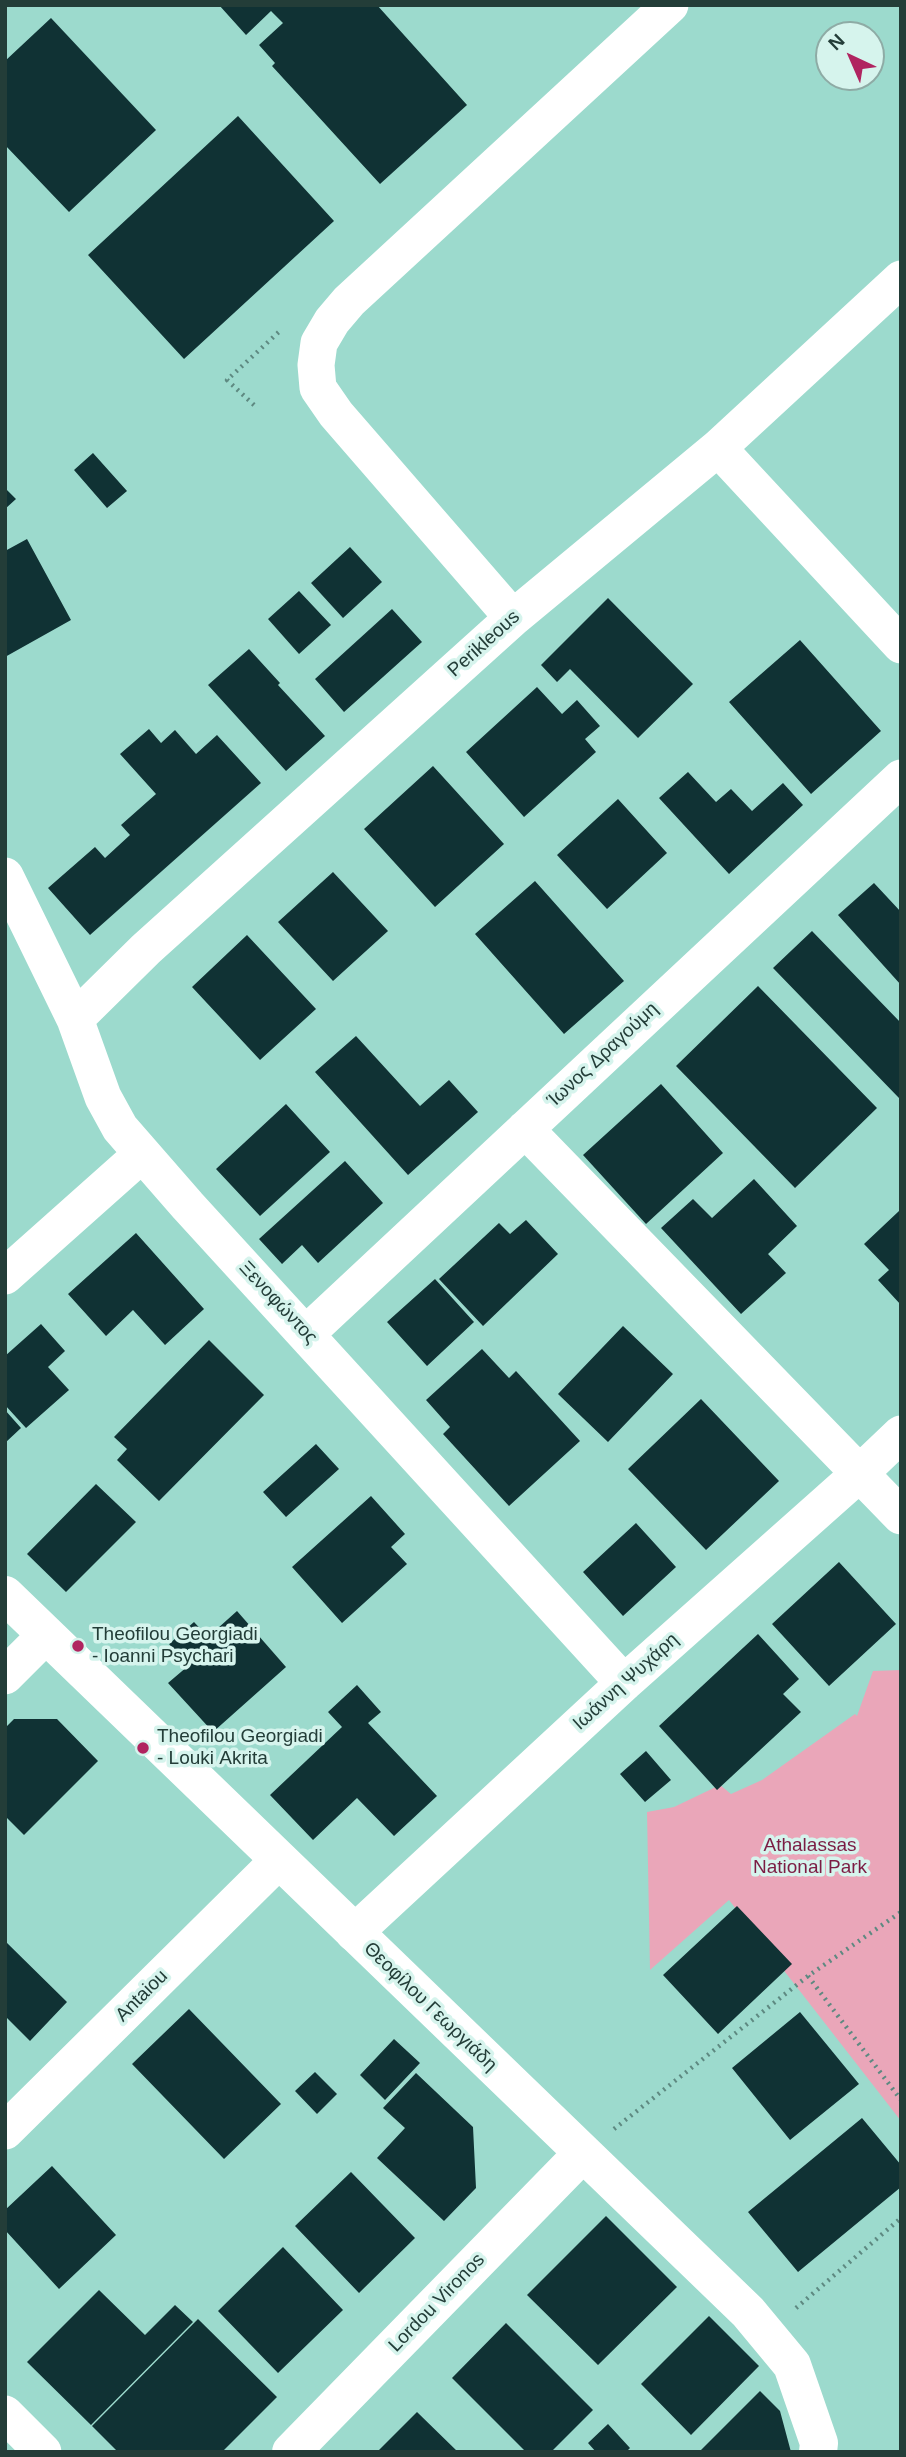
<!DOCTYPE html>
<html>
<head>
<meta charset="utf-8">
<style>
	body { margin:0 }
	#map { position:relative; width:906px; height:2457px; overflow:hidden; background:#9cdacd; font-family:Helvetica,sans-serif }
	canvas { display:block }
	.frame { position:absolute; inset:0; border:7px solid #233d38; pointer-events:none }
	.north { position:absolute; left:815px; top:21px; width:70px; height:70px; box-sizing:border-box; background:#d6f4ed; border:2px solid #8eaba5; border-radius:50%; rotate:316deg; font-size:19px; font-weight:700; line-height:28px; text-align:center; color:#233d38 }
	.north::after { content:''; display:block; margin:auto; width:24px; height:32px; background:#b02460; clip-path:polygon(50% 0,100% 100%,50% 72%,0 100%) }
</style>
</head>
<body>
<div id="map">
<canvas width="906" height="2457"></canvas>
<div class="frame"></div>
<div class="north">N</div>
</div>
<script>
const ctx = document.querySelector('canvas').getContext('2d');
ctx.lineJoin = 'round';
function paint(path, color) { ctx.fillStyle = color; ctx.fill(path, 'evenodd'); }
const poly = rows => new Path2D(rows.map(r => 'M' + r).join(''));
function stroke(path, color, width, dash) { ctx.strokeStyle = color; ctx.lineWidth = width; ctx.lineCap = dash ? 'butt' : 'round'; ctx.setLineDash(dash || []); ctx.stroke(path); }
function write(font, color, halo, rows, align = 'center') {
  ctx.font = font + ' Helvetica,sans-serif'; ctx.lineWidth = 7; ctx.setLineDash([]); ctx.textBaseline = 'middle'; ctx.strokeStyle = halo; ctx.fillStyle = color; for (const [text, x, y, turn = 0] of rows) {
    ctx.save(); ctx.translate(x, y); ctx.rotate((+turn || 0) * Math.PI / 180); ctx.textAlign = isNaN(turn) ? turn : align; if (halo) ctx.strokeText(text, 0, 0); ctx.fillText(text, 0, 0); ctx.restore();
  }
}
const green = poly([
	[901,1670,901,2121,729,1900,650,1970,647,1812,674,1807,720,1785,731,1794,762,1780,855,1714,857,1716,873,1671]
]);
const building = poly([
	[219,5,377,5,467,105,380,184,272,66,275,63,259,45,283,23,271,11,246,35],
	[51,18,156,130,69,212,5,145,5,61],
	[238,116,334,221,184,359,88,255],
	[93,453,127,491,107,508,74,470],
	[5,488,16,499,5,509],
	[27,539,71,620,5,657,5,551],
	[350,547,382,582,343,618,311,583],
	[299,591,331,625,299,654,268,619],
	[608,598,693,684,638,738,570,669,557,682,541,665],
	[392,609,422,642,344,712,315,679],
	[800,640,881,731,811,794,729,702],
	[249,649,280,683,278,685,325,736,286,771,208,685],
	[537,687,562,714,577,700,600,726,585,739,596,752,524,817,466,752],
	[149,729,161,743,175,730,196,754,217,735,261,783,90,935,48,888,95,847,105,858,130,835,121,825,156,794,120,754],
	[433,766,504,844,435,907,364,829],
	[688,772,716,802,731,789,752,811,783,783,803,805,729,874,659,798],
	[618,799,667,853,607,909,557,855],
	[333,872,388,931,333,981,278,922],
	[535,881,624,981,564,1034,475,934],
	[874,883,901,912,901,985,838,915],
	[812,931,901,1023,899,1098,773,968],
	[247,935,316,1009,260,1060,192,987],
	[758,986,877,1108,795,1188,676,1066],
	[356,1036,420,1106,449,1080,478,1112,408,1175,315,1072],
	[661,1084,723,1153,646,1224,583,1155],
	[286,1104,330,1152,260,1216,216,1169],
	[345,1161,383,1203,318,1263,302,1245,282,1264,259,1239],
	[754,1179,797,1226,768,1254,786,1273,741,1314,661,1228,693,1199,712,1218],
	[899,1211,901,1213,901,1305,878,1280,889,1270,864,1244],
	[526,1220,558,1254,483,1326,439,1279,499,1223,510,1234],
	[136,1233,204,1309,165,1345,133,1310,106,1336,68,1294],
	[435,1279,474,1322,427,1366,387,1322],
	[41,1324,65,1351,48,1367,69,1390,26,1428,5,1405,5,1356],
	[623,1326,673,1374,608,1442,558,1394],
	[209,1340,264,1395,159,1501,117,1460,127,1449,114,1437],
	[482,1349,509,1378,516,1371,580,1441,509,1506,443,1434,450,1427,426,1400],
	[701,1399,779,1481,706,1550,628,1469],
	[5,1410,21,1428,5,1443],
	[316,1444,339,1469,286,1517,263,1492],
	[96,1484,136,1522,66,1592,27,1554],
	[371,1496,405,1534,391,1547,407,1564,342,1623,292,1567],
	[636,1523,676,1567,623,1616,583,1572],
	[839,1562,896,1624,829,1686,772,1624],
	[237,1611,286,1667,213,1732,168,1683,188,1666,169,1644,194,1622,208,1637],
	[758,1634,799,1679,783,1694,801,1712,717,1790,659,1726],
	[357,1685,381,1712,368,1723,437,1796,394,1836,357,1798,313,1840,270,1795,342,1727,328,1712],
	[14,1719,57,1719,98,1761,24,1835,5,1816,5,1728],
	[646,1751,671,1780,645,1802,620,1774],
	[737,1906,792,1964,718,2034,663,1975],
	[5,1941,67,2002,30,2041,5,2016],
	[189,2009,281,2104,224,2159,132,2064],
	[800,2012,859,2084,790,2140,732,2068],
	[394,2039,420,2063,385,2100,360,2075],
	[315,2072,337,2094,317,2114,295,2091],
	[416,2073,473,2127,476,2188,444,2221,377,2158,405,2128,383,2108],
	[862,2118,901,2165,901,2187,798,2272,748,2212],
	[52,2166,116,2235,59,2289,5,2230,5,2210],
	[351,2172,415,2238,359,2293,295,2226],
	[606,2216,677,2287,598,2365,527,2295],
	[283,2247,343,2310,278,2373,218,2311],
	[99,2290,145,2335,175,2305,193,2322,91,2425,27,2362],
	[709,2316,759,2366,691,2435,641,2384],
	[198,2319,277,2397,222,2452,118,2452,92,2426],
	[506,2323,593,2410,551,2452,526,2452,452,2378],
	[760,2391,780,2411,791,2452,699,2452],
	[417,2412,458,2452,377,2452],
	[608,2424,630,2448,626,2452,596,2452,588,2443]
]);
const path = poly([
	[254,405,227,380,282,329],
	[808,1976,901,2100],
	[614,2129,808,1976,901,1912],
	[796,2308,901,2218]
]);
const street = poly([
	[718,448,901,645],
	[513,618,336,414,318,388,316,365,319,343,332,321,349,301,670,5],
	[5,876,75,1019,103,1097,120,1128,188,1206,624,1683],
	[75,1019,146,949,513,618,718,448,901,279],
	[525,1129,901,1516],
	[5,1276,142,1154],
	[306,1334,901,778],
	[5,1676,46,1635],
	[354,1933,624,1683,859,1474,901,1434],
	[5,2131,279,1860],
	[5,2414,43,2452]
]);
const secondary = poly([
	[5,1595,748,2312,792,2365,819,2443,818,2452],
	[291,2452,583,2153]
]);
const markers = [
	[78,1646,7,"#b02460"],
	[143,1748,7,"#b02460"]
];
const streetNames = [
	["Perikleous",484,644,-42],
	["Ίωνος Δραγούμη",603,1055,-43],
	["Ξενοφώντος",278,1303,47],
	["Ιωάννη Ψυχάρη",626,1682,-42],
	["Antaiou",142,1996,-45],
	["Θεοφίλου Γεωργιάδη",430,2007,44],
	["Lordou Vironos",437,2303,-46]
];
const poiNames = [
	["Theofilou Georgiadi",92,1635],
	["- Ioanni Psychari",92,1657],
	["Theofilou Georgiadi",157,1737],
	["- Louki Akrita",157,1759]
];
const parkNames = [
	["Athalassas",810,1846],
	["National Park",810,1868]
];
paint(green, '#eaa6b9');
paint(building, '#103234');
stroke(path, '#5e8981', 4.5, [2, 5]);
stroke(street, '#fff', 37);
stroke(secondary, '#fff', 38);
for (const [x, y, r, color] of markers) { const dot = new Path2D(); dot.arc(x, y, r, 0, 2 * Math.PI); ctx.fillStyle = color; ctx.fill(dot); stroke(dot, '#d6f4ed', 2.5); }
write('19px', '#233d38', '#d6f4ed', streetNames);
write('19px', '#233d38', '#d6f4ed', poiNames, 'left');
write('19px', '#7b1c43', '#d6f4ed', parkNames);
</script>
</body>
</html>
